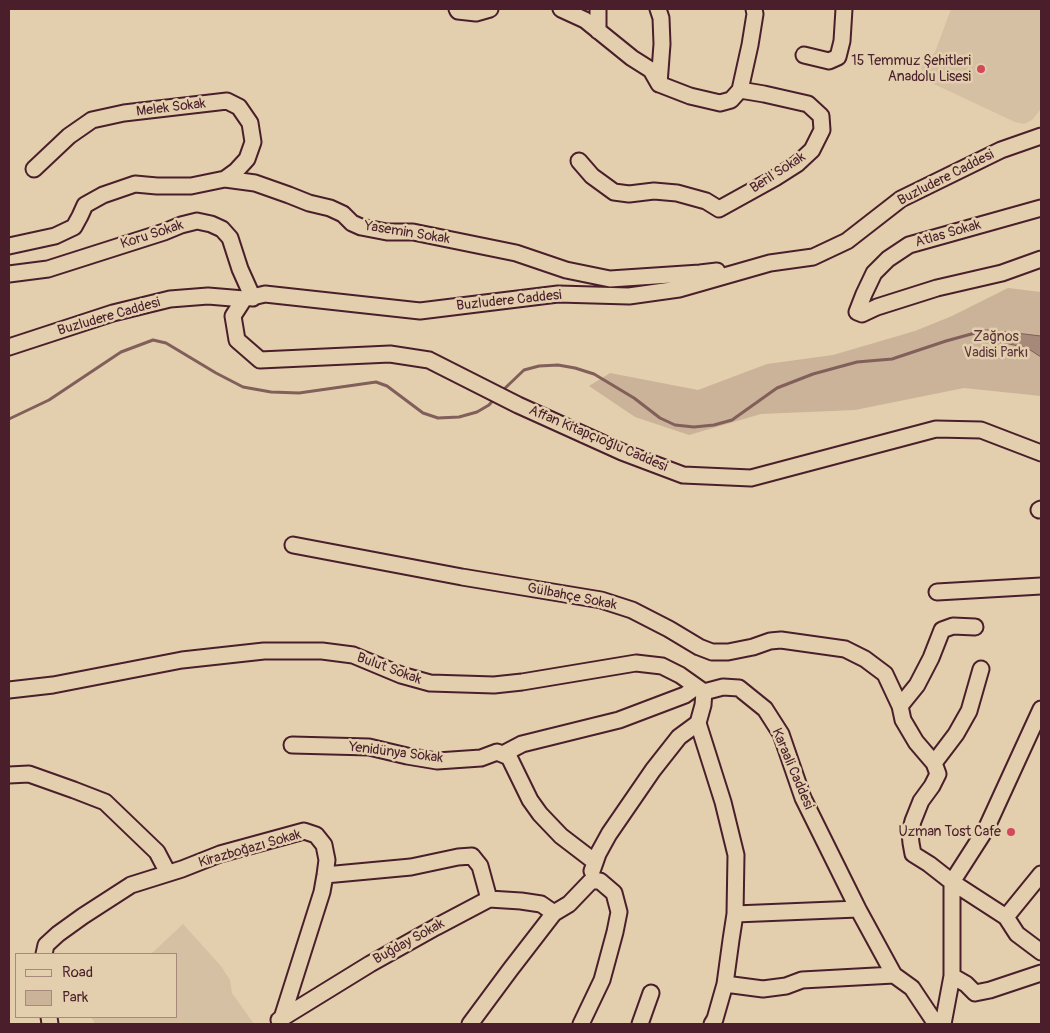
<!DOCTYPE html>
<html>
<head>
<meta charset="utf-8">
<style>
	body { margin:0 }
	#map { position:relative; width:1050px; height:1033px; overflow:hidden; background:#e3cfae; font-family:Pangolin,sans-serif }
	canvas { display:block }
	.frame { position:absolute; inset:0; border:10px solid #4a1f2b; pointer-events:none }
	.legend { position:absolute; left:15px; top:953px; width:162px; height:65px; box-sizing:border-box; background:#e3cfae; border:1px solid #a6897a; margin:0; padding:6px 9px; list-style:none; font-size:15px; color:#4a1f2b }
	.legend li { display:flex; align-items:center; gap:10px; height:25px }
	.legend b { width:25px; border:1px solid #a6897a }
</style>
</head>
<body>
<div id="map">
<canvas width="1050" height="1033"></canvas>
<div class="frame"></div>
<ul class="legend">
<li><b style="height:6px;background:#e3cfae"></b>Road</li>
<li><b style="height:14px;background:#cab399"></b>Park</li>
</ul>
</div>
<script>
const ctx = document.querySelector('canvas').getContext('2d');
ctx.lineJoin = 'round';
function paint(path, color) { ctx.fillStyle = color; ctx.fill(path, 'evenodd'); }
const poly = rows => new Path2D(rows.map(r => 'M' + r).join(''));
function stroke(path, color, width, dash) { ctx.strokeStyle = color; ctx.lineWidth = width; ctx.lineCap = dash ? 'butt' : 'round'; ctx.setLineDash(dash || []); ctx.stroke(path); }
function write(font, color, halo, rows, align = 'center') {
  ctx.font = font + ' Pangolin,sans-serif'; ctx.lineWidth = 5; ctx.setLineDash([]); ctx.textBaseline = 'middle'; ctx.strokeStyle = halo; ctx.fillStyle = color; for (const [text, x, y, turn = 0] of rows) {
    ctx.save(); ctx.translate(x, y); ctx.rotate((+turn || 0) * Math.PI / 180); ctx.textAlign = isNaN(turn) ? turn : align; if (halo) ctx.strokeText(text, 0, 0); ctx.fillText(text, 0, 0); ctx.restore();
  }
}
const built = poly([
	[951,9,1041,9,1041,109,1032,120,1024,124,1015,122,923,79,921,66,935,52],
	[183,924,221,966,230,980,232,993,254,1024,95,1024,91,1017,176,1017,176,954,151,954]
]);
const green = poly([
	[1008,288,1041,292,1041,396,964,388,855,410,761,414,689,435,635,417,589,386,610,373,698,390,767,364,833,355,915,331,952,316]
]);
const water = poly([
	[975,330,990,330,1041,336,1041,357,1027,348,1005,343,975,341,975,330]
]);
const stream = poly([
	[501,392,524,370,539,366,558,365,575,368,594,374,634,398,660,418,675,425,694,427,714,425,732,420,777,388,813,374,857,362,892,359,946,341,975,333],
	[9,419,49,400,121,352,153,340,166,343,216,373,243,387,271,392,299,393,376,382,387,386,423,413,438,418,459,417,477,412,489,405,495,398]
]);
const minor = poly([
	[457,9,458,11,476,13,490,9],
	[561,9,585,20,632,58,651,70,659,84],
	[598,9,598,31],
	[658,9,661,18,662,44,659,84],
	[804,55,829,61,838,57,842,41,844,9],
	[740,90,750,45,755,14,754,9],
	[579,161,592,176,614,192,629,194,654,191,677,193,706,201,719,209,775,178,797,164,812,150,822,130,821,116,808,104,764,94,740,90,731,100,720,103,690,96,659,84],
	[34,169,69,136,92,120,124,113,227,101,239,107,250,123,253,142,247,159,236,171,225,179],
	[1041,208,909,245,888,259,874,273,864,294,857,312,862,314,877,307,937,288,1002,273,1041,259],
	[9,246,55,236,74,227,80,216,85,205,103,195,135,184,157,186,191,186,225,179,255,183,289,195,309,203,330,208,343,214,352,223,361,227,387,232,413,232,516,253,566,270,610,279,700,273,717,271],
	[9,274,48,269,164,232,181,225,197,221,211,224,222,229,230,238,240,269,253,298],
	[244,299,233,316,237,340,260,360,390,354,429,360,518,405,622,452,683,475,751,478,936,429,981,430,1041,453],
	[9,347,113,313,170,299,208,296,244,299,265,294,420,311,558,294,629,296,679,289,770,263,813,257,847,241,901,199,1001,150,1041,136],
	[1039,510,1041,509],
	[293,545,462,577,601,600,632,610,669,629,699,647,712,652,728,652,753,647,770,641,781,640,845,649,865,659,885,674,900,706,903,720,916,742,934,763,938,774,932,786,921,801,913,821,910,833,911,843,913,854,929,864,952,882,1006,917,1017,934,1041,952],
	[937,592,1041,586],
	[9,690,53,685,182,660,264,651,322,651,353,655,401,675,430,683,494,685,522,682,636,663,662,666,680,675,704,692],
	[900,706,917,685,931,658,942,630,953,626,975,627],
	[292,745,369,747,407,756,437,761,481,758,497,752,509,757,530,800,540,814,561,836,595,862],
	[503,754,522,744,619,720,685,695,696,687],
	[934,763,956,734,969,711,981,669],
	[9,775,29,774,74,790,105,802,157,852,168,873],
	[592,871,598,854,609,834,653,770,679,737,698,723],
	[325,875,411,867,458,857,472,856,480,866,489,899],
	[735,914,858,909],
	[1006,917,1041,874],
	[44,954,46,945,58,934,83,916,131,885,182,869,220,854,304,831,316,835,324,845,327,860,325,875,322,892,282,1018,281,1024],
	[952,976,966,984,975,993,990,990,1041,973],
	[725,984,763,989,786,986,802,980,894,975],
	[49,1017,50,1024],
	[279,1020,370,964,436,927,489,899,521,901,541,904,554,913],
	[470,1024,510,970,554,913,569,904,591,881,600,881,614,893,619,912,615,932,602,980,581,1024],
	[640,1024,651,993],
	[712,1024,715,1019,725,984,731,940,735,914,736,855,723,802,698,723,703,705,704,692,723,687,739,688,765,709,781,734,803,798,858,909,894,975,912,988,936,1024],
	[943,1024,952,976,952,882,986,829,1041,709]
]);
const markers = [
	[981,69,5,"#d1495b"],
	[1011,832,5,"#d1495b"]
];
const poiNames = [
	["15 Temmuz Şehitleri",971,61],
	["Anadolu Lisesi",971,77],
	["Uzman Tost Cafe",1001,832]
];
const streetNames = [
	["Melek Sokak",171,108,-7],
	["Beril Sokak",778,173,-33],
	["Buzludere Caddesi",946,178,-27],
	["Yasemin Sokak",407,233,9],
	["Atlas Sokak",948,234,-16],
	["Koru Sokak",152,235,-18],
	["Buzludere Caddesi",509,301,-6],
	["Buzludere Caddesi",109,317,-16],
	["Affan Kitapçıoğlu Caddesi",598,439,23],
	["Gülbahçe Sokak",572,597,11],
	["Bulut Sokak",389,669,20],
	["Yenidünya Sokak",396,753,7],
	["Karaali Caddesi",792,769,67],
	["Kirazboğazı Sokak",250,849,-16],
	["Buğday Sokak",409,942,-29]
];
const parkNames = [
	["Zağnos",996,337],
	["Vadisi Parkı",996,353]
];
paint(built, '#d6c0a3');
paint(green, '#cab399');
paint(water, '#a7897a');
stroke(water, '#825f5a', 1);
stroke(stream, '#825f5a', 3);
stroke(minor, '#4a1f2b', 19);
stroke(minor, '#e3cfae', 15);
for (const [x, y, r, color] of markers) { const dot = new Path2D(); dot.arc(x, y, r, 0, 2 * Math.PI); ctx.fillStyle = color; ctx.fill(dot); stroke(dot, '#e3cfae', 2); }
write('14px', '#4a1f2b', '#e3cfae', poiNames, 'right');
write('14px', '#4a1f2b', '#e3cfae', streetNames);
write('14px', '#5d353c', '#e3cfae', parkNames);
</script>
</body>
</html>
